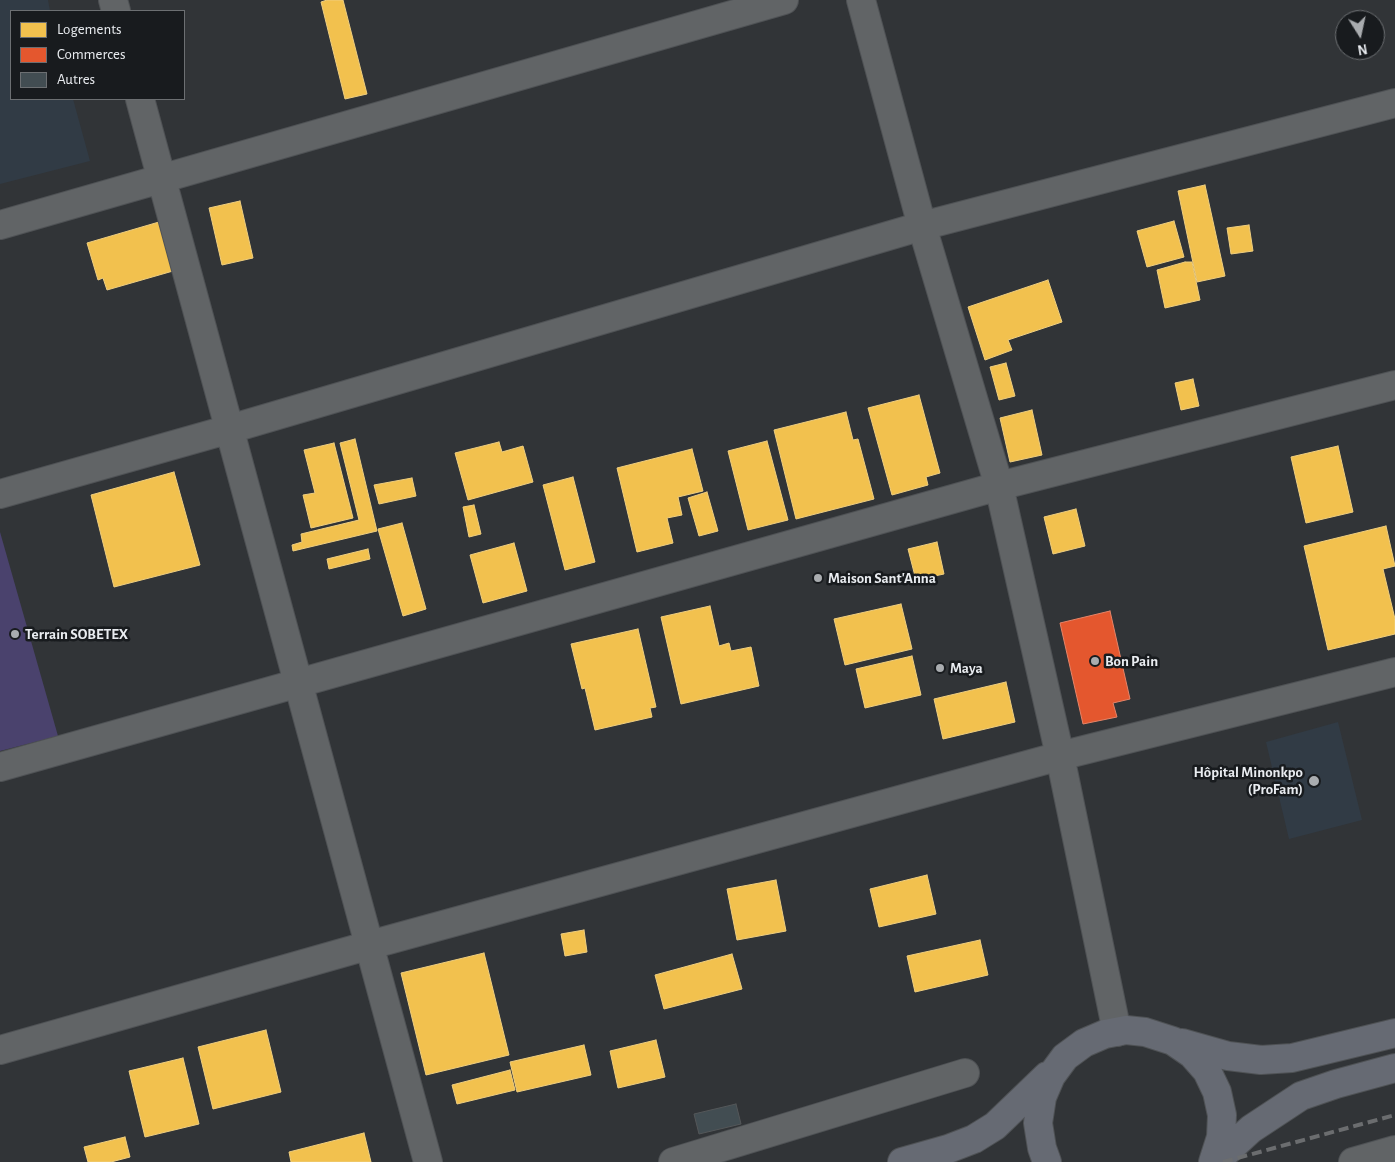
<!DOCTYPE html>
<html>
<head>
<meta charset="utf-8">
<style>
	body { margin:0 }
	#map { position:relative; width:1395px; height:1162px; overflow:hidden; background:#313437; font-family:"Alegreya Sans",sans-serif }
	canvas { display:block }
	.legend { position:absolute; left:10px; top:10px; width:175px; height:90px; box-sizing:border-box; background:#181b1e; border:1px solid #6c6f72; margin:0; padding:6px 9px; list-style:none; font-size:15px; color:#e9ecf0 }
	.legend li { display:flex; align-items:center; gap:10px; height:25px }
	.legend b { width:25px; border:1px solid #6c6f72 }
	.north { position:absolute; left:1335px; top:10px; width:50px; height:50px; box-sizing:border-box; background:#181b1e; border:1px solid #6c6f72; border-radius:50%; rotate:170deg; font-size:14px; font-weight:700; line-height:20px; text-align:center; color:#e9ecf0 }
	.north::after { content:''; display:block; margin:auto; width:18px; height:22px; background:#a9acaf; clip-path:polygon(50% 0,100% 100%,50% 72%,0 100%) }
</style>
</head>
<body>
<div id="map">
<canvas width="1395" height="1162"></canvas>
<ul class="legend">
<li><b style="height:14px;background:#f2c14e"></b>Logements</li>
<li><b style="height:14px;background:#e4572e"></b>Commerces</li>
<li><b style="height:14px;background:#424d52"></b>Autres</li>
</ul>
<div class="north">N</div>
</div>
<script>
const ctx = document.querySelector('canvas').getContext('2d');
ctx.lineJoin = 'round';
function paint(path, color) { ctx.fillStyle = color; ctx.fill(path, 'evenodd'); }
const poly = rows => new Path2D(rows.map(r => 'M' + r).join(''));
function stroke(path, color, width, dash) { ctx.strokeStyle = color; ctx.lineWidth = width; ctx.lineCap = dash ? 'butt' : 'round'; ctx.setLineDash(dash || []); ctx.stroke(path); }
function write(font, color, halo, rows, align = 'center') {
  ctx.font = font + ' "Alegreya Sans",sans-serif'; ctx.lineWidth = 5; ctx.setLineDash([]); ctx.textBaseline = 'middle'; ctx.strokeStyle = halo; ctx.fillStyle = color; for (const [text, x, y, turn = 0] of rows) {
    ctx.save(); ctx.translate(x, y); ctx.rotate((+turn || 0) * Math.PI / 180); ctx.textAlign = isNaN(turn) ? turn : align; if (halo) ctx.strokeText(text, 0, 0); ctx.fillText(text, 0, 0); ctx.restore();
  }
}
const built = poly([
	[0,0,48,0,50,11,11,11,11,99,73,99,90,161,0,184],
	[1338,722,1362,820,1289,839,1266,742]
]);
const green = poly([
	[0,532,58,736,0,751]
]);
const homes = poly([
	[327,0,343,0,367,94,345,99,321,2,327,0],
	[1205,185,1225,276,1197,282,1178,191,1205,185],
	[240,201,253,258,222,265,209,208,240,201],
	[1174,221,1184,257,1147,267,1137,231,1174,221],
	[159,222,173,271,107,290,103,278,98,280,87,243,159,222],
	[1249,225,1253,251,1231,254,1227,228,1249,225],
	[1185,262,1192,262,1200,300,1165,308,1157,270,1185,262],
	[1048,280,1062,322,1008,340,1012,350,985,360,968,307,1048,280],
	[1006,363,1015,396,999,400,990,367,1006,363],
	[1193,379,1199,406,1181,410,1175,383,1193,379],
	[919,395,940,473,926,477,928,485,892,495,868,408,919,395],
	[1032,410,1042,455,1010,462,1000,418,1032,410],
	[846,412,853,440,858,439,874,499,796,519,774,430,846,412],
	[355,439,377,531,293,551,292,545,302,542,301,534,359,520,340,443,355,439],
	[767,441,788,520,748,530,728,451,767,441],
	[499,442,502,452,523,446,533,482,468,500,455,453,499,442],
	[334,443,353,518,311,528,303,495,315,493,304,450,334,443],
	[1338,446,1353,512,1306,523,1291,457,1338,446],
	[692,449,703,491,678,497,682,515,667,518,673,543,637,552,617,468,692,449],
	[174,472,200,565,114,587,91,495,174,472],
	[573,477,595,562,565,570,543,485,573,477],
	[412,478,416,496,379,504,374,485,412,478],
	[707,492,718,531,699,536,688,498,707,492],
	[474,505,481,534,469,537,463,507,474,505],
	[1076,509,1085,546,1053,554,1044,517,1076,509],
	[402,523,426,609,403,616,378,529,402,523],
	[1386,526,1395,566,1383,569,1395,619,1395,634,1328,650,1304,546,1386,526],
	[937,542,944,574,916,580,908,549,937,542],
	[514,543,527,591,483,603,470,555,514,543],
	[368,549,370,559,329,569,327,559,368,549],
	[901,604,912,649,845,665,834,619,901,604],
	[710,606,719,646,729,643,731,651,751,647,759,686,681,704,661,617,710,606],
	[638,629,656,707,650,708,652,717,595,730,585,688,582,689,571,644,638,629],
	[912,656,921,695,865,708,856,669,912,656],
	[1006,682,1015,722,943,739,934,699,1006,682],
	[927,875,936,914,879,927,870,889,927,875],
	[776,880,786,931,737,940,727,889,776,880],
	[584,930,587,952,565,956,561,934,584,930],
	[980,940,988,975,915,992,907,956,980,940],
	[484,953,509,1055,426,1075,401,973,484,953],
	[732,954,742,989,664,1009,655,975,732,954],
	[266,1030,281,1092,213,1109,198,1047,266,1030],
	[656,1040,665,1077,618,1088,610,1051,656,1040],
	[584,1045,591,1075,517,1092,510,1062,584,1045],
	[183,1058,199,1124,145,1137,129,1071,183,1058],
	[510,1070,515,1090,457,1104,452,1085,510,1070],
	[364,1133,371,1162,291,1162,289,1152,364,1133],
	[125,1137,130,1157,111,1162,88,1162,84,1147,125,1137]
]);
const shops = poly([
	[1110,611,1130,699,1113,703,1117,717,1083,724,1060,623,1110,611]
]);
const building = poly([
	[736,1104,741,1124,699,1134,694,1114,736,1104]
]);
const minor = poly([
	[113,0,116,11],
	[861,0,922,226,999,486,1060,756,1117,1032],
	[140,99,428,1162],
	[0,225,784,0],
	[0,494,230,429,922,226,1395,103],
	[0,767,999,486,1395,385],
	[0,1050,370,945,1060,756,1395,672],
	[673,1162,965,1073],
	[1353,1162,1395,1150]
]);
const highway = poly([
	[1182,1043,1228,1056,1261,1060,1292,1058,1395,1033],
	[902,1162,948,1149,974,1139,995,1126,1047,1076],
	[1047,1162,1042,1148,1038,1123,1042,1097,1051,1076,1065,1057,1084,1043,1105,1034,1126,1030,1145,1032,1173,1041,1192,1054,1207,1071,1217,1092,1222,1115,1221,1137,1213,1162],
	[1215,1162,1251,1129,1301,1096,1336,1084,1395,1068]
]);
const rail = poly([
	[1223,1162,1395,1115]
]);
const markers = [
	[818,578,5,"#a9acaf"],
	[15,634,5,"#a9acaf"],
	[1095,661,5,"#a9acaf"],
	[940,668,5,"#a9acaf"],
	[1314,781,6,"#a9acaf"]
];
const poiNames = [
	["Maison Sant'Anna",828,578],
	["Terrain SOBETEX",25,634],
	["Bon Pain",1105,661],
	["Maya",950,668],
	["Hôpital Minonkpo",1303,772,"right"],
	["(ProFam)",1303,789,"right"]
];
paint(built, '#313b45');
paint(green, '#4a426d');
paint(homes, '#f2c14e');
stroke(homes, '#efce7f', 1);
paint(shops, '#e4572e');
stroke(shops, '#e68468', 1);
paint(building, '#424d52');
stroke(building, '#545759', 1);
stroke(minor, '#4f5255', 30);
stroke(highway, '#4f5255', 30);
stroke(minor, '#616466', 28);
stroke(highway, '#666a73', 28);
stroke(rail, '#6b6d6f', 4, [10, 5]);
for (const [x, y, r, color] of markers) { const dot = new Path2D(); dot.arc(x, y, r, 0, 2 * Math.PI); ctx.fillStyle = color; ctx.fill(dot); stroke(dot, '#181b1e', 2); }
write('bold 15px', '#e9ecf0', '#181b1e', poiNames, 'left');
</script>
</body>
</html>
